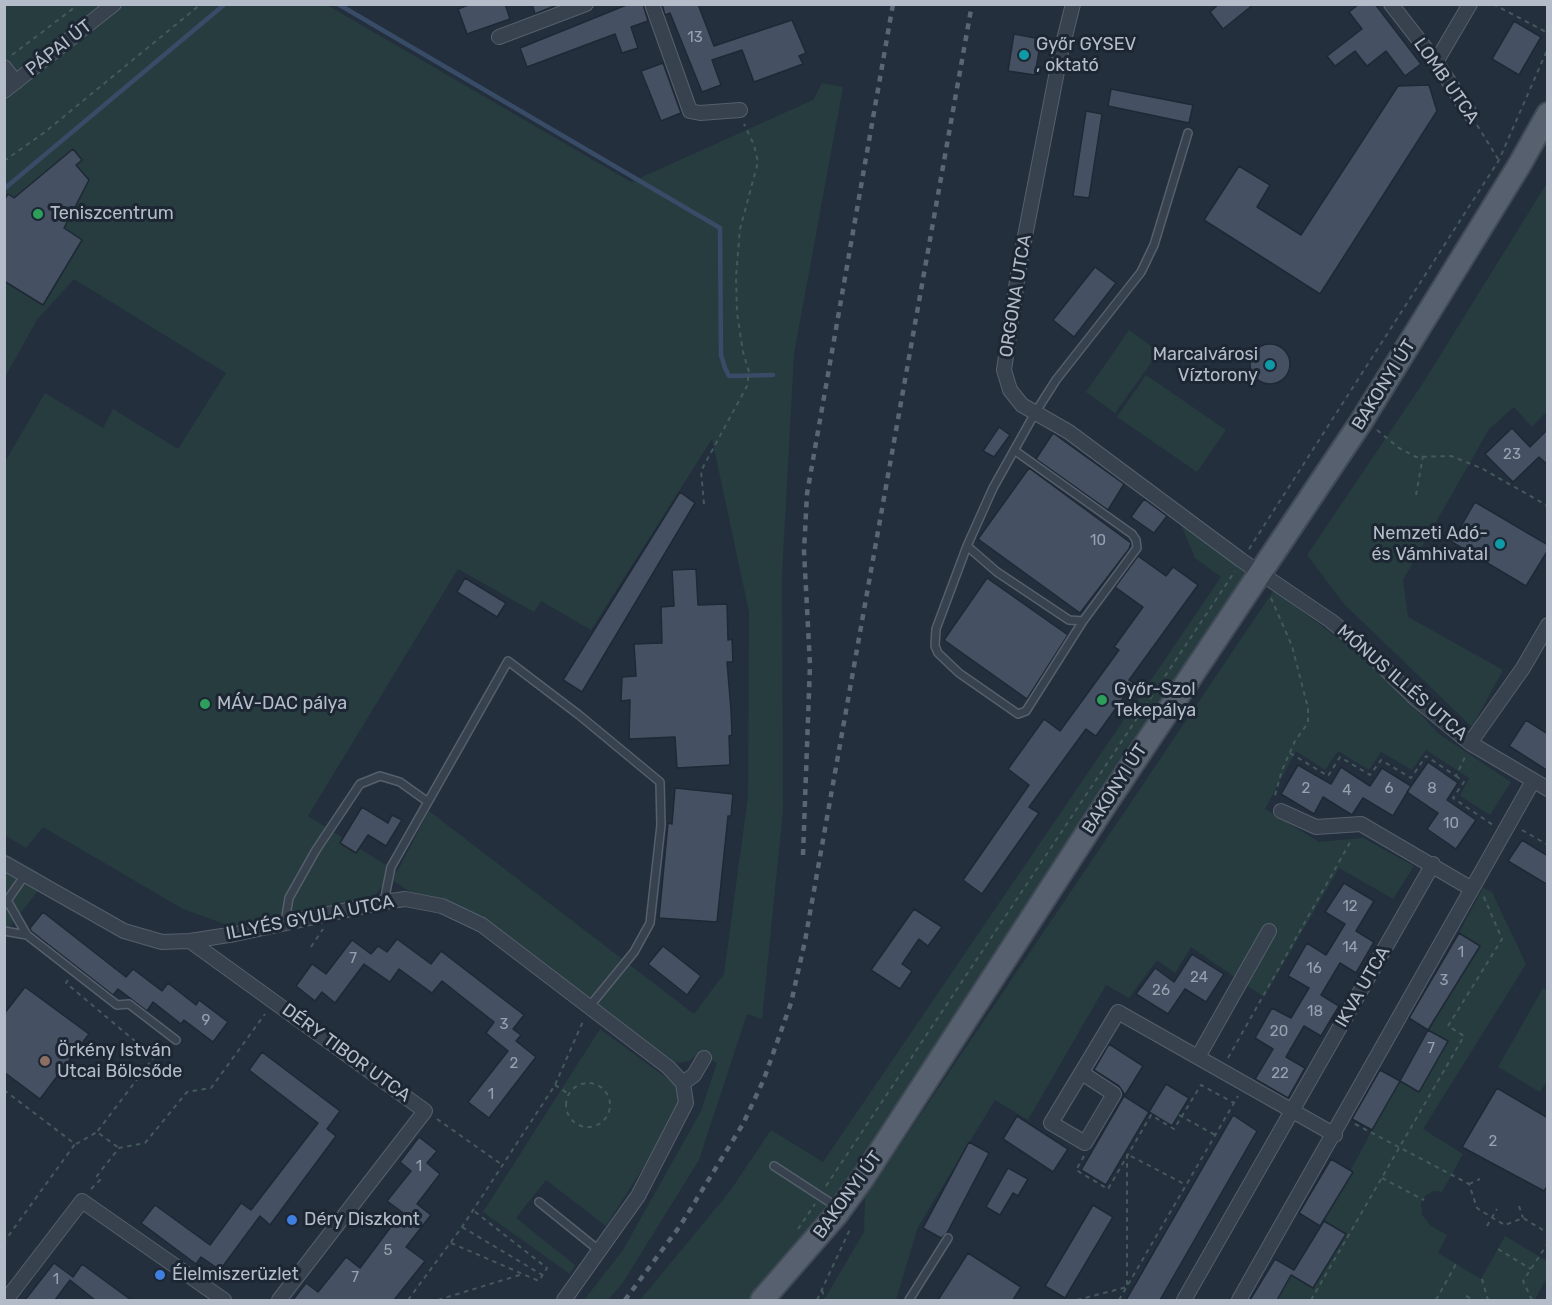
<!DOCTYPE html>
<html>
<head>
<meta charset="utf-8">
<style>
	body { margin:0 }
	#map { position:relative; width:1552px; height:1305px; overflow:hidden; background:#242f3e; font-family:Rubik,sans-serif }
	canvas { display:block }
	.frame { position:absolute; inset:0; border:6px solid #b4bcc9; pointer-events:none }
</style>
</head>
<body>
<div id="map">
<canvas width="1552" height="1305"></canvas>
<div class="frame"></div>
</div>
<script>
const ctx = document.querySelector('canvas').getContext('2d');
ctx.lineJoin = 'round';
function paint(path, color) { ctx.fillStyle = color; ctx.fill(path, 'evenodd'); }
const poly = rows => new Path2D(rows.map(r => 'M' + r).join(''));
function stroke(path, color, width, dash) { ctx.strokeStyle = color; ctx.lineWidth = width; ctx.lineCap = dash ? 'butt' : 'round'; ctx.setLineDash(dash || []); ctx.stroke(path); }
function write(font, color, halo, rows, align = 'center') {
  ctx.font = font + ' Rubik,sans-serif'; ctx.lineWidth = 6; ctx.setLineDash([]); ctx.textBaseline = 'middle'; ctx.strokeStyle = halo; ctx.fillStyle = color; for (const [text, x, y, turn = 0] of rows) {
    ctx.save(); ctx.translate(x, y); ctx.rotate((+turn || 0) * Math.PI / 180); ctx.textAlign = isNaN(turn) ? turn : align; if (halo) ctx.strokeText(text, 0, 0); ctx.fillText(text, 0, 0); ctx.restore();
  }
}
const green = poly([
	[4,5,327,5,631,182,813,100,822,83,843,87,794,354,782,575,783,810,762,1019,747,1014,699,1160,622,1284,608,1300,584,1300,623,1250,701,1111,717,1063,700,1052,689,1061,676,1063,485,923,440,911,389,878,373,898,230,926,183,909,43,827,26,848,5,835,5,462,45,393,103,428,113,409,178,449,226,373,74,279,37,320,5,377],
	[712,439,749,612,748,796,724,974,694,1014,429,811,397,872,308,816,458,569,534,612,541,601,591,630],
	[1547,183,1547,411,1532,427,1514,407,1489,429,1403,580,1408,617,1503,670,1472,727,1344,604,1307,555,1423,383],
	[1129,330,1159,352,1115,413,1086,392],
	[1146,375,1226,430,1197,472,1117,417],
	[1177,515,1206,544,1252,575,842,1198,755,1300,640,1300,730,1191,771,1130,823,1162,1221,577,1195,558],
	[1274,590,1379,669,1439,734,1511,782,1490,815,1460,796,1469,778,1426,750,1412,770,1381,752,1369,770,1338,751,1325,770,1296,751,1265,809,1319,842,1363,838,1414,866,1393,899,1339,868,1264,997,1191,947,1175,973,1157,960,1129,998,1106,985,1028,1120,995,1100,918,1227,896,1300,824,1300,864,1232,865,1197],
	[5,853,48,878,5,933],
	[1483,888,1492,892,1526,964,1423,1129,1463,1154,1442,1192,1434,1191,1426,1195,1421,1203,1422,1215,1431,1226,1447,1235,1438,1253,1481,1279,1505,1236,1547,1261,1547,1277,1535,1300,1276,1300,1291,1275,1313,1287,1345,1234,1324,1221,1372,1130,1400,1081,1419,1092,1448,1041,1428,1030,1480,946,1459,933],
	[1543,988,1547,990,1548,1079,1540,1092,1498,1067],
	[600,1029,680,1088,681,1108,606,1226,546,1180,516,1218,575,1265,570,1274,483,1212]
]);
const stream = poly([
	[338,4,720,228,721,355,725,368,729,376,773,375],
	[4,189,225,4]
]);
const building = poly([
	[471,4,505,4,510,19,467,34,458,9,471,4],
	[532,4,559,4,535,14,532,4],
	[629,4,643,4,648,21,631,27,638,48,622,53,615,34,527,67,520,48,629,4],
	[662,4,698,4,714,46,792,20,806,53,799,56,803,64,754,82,742,50,712,60,721,85,702,92,670,13,665,15,662,4],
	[1219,4,1254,4,1223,29,1210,12,1219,4],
	[1359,4,1375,4,1421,64,1405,76,1386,51,1367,66,1355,51,1335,66,1327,56,1362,29,1349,12,1359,4],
	[1514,21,1541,37,1519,75,1492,59,1514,21],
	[1014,34,1041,39,1035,75,1008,71,1014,34],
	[663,63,681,113,661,121,641,71,663,63],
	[1429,85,1437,111,1320,294,1204,220,1239,166,1270,185,1257,207,1301,235,1398,86,1429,85],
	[1111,89,1193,105,1189,123,1108,106,1111,89],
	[1086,111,1102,114,1089,198,1073,196,1086,111],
	[73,149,82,160,76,165,89,180,64,228,82,240,43,305,4,281,4,200,8,194,14,198,73,149],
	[1095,267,1116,283,1074,337,1053,320,1095,267],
	'1250 364a20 20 0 1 1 40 0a20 20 0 1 1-40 0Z',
	[999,427,1010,435,994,457,983,451,999,427],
	[1512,428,1530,447,1548,429,1548,465,1539,457,1513,482,1485,454,1512,428],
	[1053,433,1124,484,1108,510,1036,459,1053,433],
	[1029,468,1131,543,1129,549,1080,613,978,539,1029,468],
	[680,492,695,503,582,692,563,680,680,492],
	[1144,499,1167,516,1154,533,1131,517,1144,499],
	[1475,502,1548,545,1548,550,1526,586,1452,542,1475,502],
	[1138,556,1166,576,1173,567,1198,585,1129,680,1134,683,1096,736,1086,729,1029,807,1039,813,982,894,963,880,1029,785,1008,769,1044,719,1060,731,1119,650,1114,647,1143,607,1115,587,1138,556],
	[696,569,698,605,727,604,728,640,732,639,733,662,727,662,731,710,732,735,729,736,730,765,677,768,675,737,629,739,630,700,621,701,622,677,636,676,634,644,662,643,661,607,674,606,672,570,696,569],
	[465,578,506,603,497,617,457,592,465,578],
	[987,578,1068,635,1027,699,944,640,987,578],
	[1526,720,1548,734,1548,771,1509,746,1526,720],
	[1428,762,1458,783,1447,800,1476,820,1456,849,1427,829,1438,813,1407,792,1428,762],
	[1298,765,1331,784,1341,767,1370,786,1382,768,1411,786,1393,816,1363,798,1352,815,1323,797,1314,814,1281,794,1298,765],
	[675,788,733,794,731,816,728,816,717,922,659,918,668,823,672,824,675,788],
	[362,807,388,823,392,815,402,820,386,846,368,835,356,853,340,843,362,807],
	[1522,840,1548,856,1548,885,1508,861,1522,840],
	[1344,883,1374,901,1356,931,1374,942,1356,973,1340,963,1321,995,1339,1006,1321,1036,1304,1026,1286,1057,1305,1068,1288,1098,1255,1079,1273,1049,1255,1038,1272,1008,1291,1018,1309,988,1288,976,1307,943,1326,955,1345,924,1325,912,1344,883],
	[914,909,942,927,928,946,919,939,902,964,912,971,900,989,871,970,914,909],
	[43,912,126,977,133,969,162,991,168,983,196,1005,199,1000,228,1022,213,1042,184,1020,181,1024,153,1002,147,1011,118,989,113,995,31,931,30,928,43,912],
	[1459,933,1480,946,1428,1030,1409,1018,1459,933],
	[397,939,431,964,441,951,524,1015,513,1029,521,1035,516,1041,536,1057,489,1118,468,1102,508,1051,486,1033,494,1022,442,981,432,993,399,969,390,982,364,964,335,1003,322,992,315,1001,296,986,312,964,326,974,352,940,371,954,378,946,387,952,397,939],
	[663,946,701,976,687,995,648,964,663,946],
	[1192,954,1224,974,1206,1002,1185,989,1168,1014,1136,994,1155,968,1174,982,1192,954],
	[25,987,89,1034,40,1099,4,1072,4,1014,25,987],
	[1428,1030,1448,1041,1419,1092,1400,1081,1428,1030],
	[1109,1044,1143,1066,1125,1095,1119,1086,1094,1070,1109,1044],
	[262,1052,340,1111,327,1129,336,1136,270,1225,260,1216,220,1270,201,1257,196,1264,141,1223,155,1205,210,1245,241,1203,251,1210,318,1123,249,1070,262,1052],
	[1380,1070,1400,1081,1372,1130,1352,1119,1380,1070],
	[1166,1084,1189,1098,1172,1126,1149,1112,1166,1084],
	[1497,1088,1548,1118,1548,1185,1544,1191,1462,1147,1497,1088],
	[1124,1096,1149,1112,1106,1185,1081,1170,1124,1096],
	[1233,1115,1257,1131,1160,1300,1126,1300,1233,1115],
	[1017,1116,1068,1149,1053,1172,1003,1139,1017,1116],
	[419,1137,437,1151,427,1163,440,1174,417,1204,431,1215,406,1247,425,1261,394,1300,293,1300,306,1283,318,1292,346,1257,360,1268,402,1212,387,1201,411,1171,400,1162,419,1137],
	[969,1142,989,1153,947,1233,941,1238,923,1228,969,1142],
	[1331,1159,1353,1172,1320,1226,1299,1213,1331,1159],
	[1008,1168,1028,1179,1018,1196,1013,1193,1000,1215,986,1207,1008,1168],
	[1093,1205,1113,1217,1065,1298,1045,1286,1093,1205],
	[1324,1221,1346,1234,1313,1288,1291,1275,1277,1300,1250,1300,1275,1259,1294,1270,1324,1221],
	[968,1253,1021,1287,1013,1300,938,1300,968,1253],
	[54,1263,73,1277,82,1264,131,1300,95,1300,70,1280,55,1300,25,1300,54,1263]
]);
const path = poly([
	[1493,4,1548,33],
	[12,55,79,4],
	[1477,125,1498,159],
	[4,161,45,132,201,4],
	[1377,430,1399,448,1416,457,1451,456,1481,468,1548,506],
	[1416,495,1423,456],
	[704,504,701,471,747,386,749,372,743,352,737,313,736,276,740,229,758,162,754,145,744,124],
	[1249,549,1499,160,1548,48],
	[1271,598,1292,646,1308,708,1308,723,1295,741,1282,770,1274,799],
	[1290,753,1328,776,1340,757,1370,775,1381,760,1411,778,1426,756,1456,776,1465,757],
	[1456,776,1464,782,1453,798,1493,825],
	[1522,830,1548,845],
	[311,947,323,929],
	[68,980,66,983,154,1057,97,1132],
	[1228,1058,1352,839],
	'566 1105a22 22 0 1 1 44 0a22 22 0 1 1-44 0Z',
	[555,1085,569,1094],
	[4,1090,75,1144,4,1242],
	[1179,1115,1215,1135],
	[437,1119,501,1164],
	[1355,1124,1469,1184,1477,1208,1491,1217,1505,1225,1523,1218,1548,1233],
	[76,1144,97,1132,119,1148],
	[1084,1156,1076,1170,1108,1189,1151,1115,1174,1129,1201,1085,1234,1103],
	[1382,1178,1424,1200],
	[1469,1184,1480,1179],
	[826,1186,1235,571],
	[91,1189,100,1180,96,1177,119,1148,145,1143,187,1092,211,1088,265,1014],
	[1519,1206,1523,1218],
	[1487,1226,1497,1209],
	[462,1227,544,1276],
	[798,1229,815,1204],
	[451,1243,539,1281,547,1268,474,1211],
	[1498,1249,1531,1269],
	[1482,1279,1488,1300],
	[822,1290,825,1300],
	[1466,1296,1474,1300],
	[408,1300,462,1227,555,1085,584,1019],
	[438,1300,523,1274],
	[817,1300,851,1227],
	[1077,1300,1127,1287,1127,1154,1186,1185],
	[1119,1300,1238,1096],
	[1311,1300,1464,1036,1448,1026,1502,939,1483,895],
	[1436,1300,1456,1264],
	[1532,1300,1523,1281,1548,1243]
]);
const service = poly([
	[1014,450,1132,534,1136,540,1137,548,1083,621,1069,620,997,572,967,546,993,488,1035,413,1056,380,1141,272,1154,245,1188,133],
	[967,546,936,629,935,646,938,653,959,673,1018,714,1026,711,1083,621],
	[8,902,27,935,117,1005,129,1004,176,1040],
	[384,902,391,867,508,661,579,715,660,782,661,825,650,923,634,952,589,1007],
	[4,905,25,875],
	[285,922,289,898,316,850,360,784,380,776,400,782,428,802],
	[4,931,27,935],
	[774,1166,837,1207],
	[539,1202,601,1252],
	[909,1300,948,1238]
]);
const minor = poly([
	[652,4,690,111,700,113,740,110],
	[1073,4,1060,56,1019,267,1004,370,1010,390,1022,405,1069,432,1241,560,1331,621,1367,651,1415,698,1470,743,1548,789],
	[1391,4,1436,62,1471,115],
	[499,37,586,4],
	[1436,62,1470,4],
	[4,67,16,82],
	[4,91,114,4],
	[1470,743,1523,668,1548,625],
	[1281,811,1316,827,1361,824,1472,889],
	[4,863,124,931,162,942,190,941,235,934,384,902,405,899,442,906,482,925,668,1067,683,1083,686,1103,638,1196,564,1300],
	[190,941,425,1111,279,1300],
	[1198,1057,1269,931],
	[1082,1073,1114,1094,1085,1143,1051,1123,1118,1012,1335,1135],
	[683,1083,694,1075,704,1058],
	[6,1300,82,1201,224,1300],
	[1184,1300,1433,864],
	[1239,1300,1533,781]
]);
const primary = poly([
	[762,1300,836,1215,863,1178,1107,802,1361,422,1520,164,1548,114]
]);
const rail = poly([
	[803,855,810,665,804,551,807,494,893,4],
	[625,1300,680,1226,743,1124,764,1079,791,1003,805,941,972,4]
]);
const markers = [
	[1024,55,6,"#0f9aa8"],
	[38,214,6,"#2e9e5b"],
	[1270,365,6,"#0f9aa8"],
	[1500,544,6,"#0f9aa8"],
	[1102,700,6,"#2e9e5b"],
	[205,704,6,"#2e9e5b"],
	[45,1061,6,"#8d6e63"],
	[292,1220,6,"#3f7fe0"],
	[160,1275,6,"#3f7fe0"]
];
const numberNames = [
	["13",695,38],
	["23",1512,455],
	["10",1098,541],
	["2",1306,789],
	["6",1389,789],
	["8",1432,789],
	["4",1347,791],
	["10",1451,824],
	["12",1350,907],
	["14",1350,948],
	["1",1461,953],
	["7",353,959],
	["16",1314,969],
	["24",1199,978],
	["3",1444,981],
	["26",1161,991],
	["18",1315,1012],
	["9",206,1021],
	["3",504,1025],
	["20",1279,1032],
	["7",1431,1049],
	["2",514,1064],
	["22",1280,1074],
	["1",491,1095],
	["2",1493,1142],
	["1",419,1167],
	["5",388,1251],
	["7",355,1278],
	["1",56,1280]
];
const poiNames = [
	["Győr GYSEV",1036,45],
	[", oktató",1036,66],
	["Teniszcentrum",50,214],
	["Marcalvárosi",1258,355,"right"],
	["Víztorony",1258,376,"right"],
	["Nemzeti Adó-",1488,534,"right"],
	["és Vámhivatal",1488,555,"right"],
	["Győr-Szol",1114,690],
	["Tekepálya",1114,711],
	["MÁV-DAC pálya",217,704],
	["Örkény István",57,1051],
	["Utcai Bölcsőde",57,1072],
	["Déry Diszkont",304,1220],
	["Élelmiszerüzlet",172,1275]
];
const streetNames = [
	["PÁPAI ÚT",59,48,-38],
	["LOMB UTCA",1446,81,55],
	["ORGONA UTCA",1016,296,-81],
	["BAKONYI ÚT",1384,385,-58],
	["MÓNUS ILLÉS UTCA",1402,683,41],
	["BAKONYI ÚT",1115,789,-57],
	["ILLYÉS GYULA UTCA",310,918,-11],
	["IKVA UTCA",1363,987,-60],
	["DÉRY TIBOR UTCA",346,1053,36],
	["BAKONYI ÚT",848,1195,-54]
];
paint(green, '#263c3f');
stroke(stream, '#394c67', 4.5);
paint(building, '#455162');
stroke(building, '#1f2835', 1.5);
stroke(service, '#565f6c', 10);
stroke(minor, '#565f6c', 16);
stroke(primary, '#414a57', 26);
stroke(path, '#44595c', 2, [4.5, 4.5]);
stroke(service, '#38414e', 7);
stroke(minor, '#38414e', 14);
stroke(primary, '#56606e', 22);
stroke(rail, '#5a6575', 4.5, [6, 6]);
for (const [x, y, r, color] of markers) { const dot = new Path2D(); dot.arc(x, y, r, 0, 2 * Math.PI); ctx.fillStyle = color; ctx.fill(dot); stroke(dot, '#1d2633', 2); }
write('15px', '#98a1af', null, numberNames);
write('18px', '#b4bcc9', '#1d2633', poiNames, 'left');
write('18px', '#b4bcc9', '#1d2633', streetNames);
</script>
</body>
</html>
